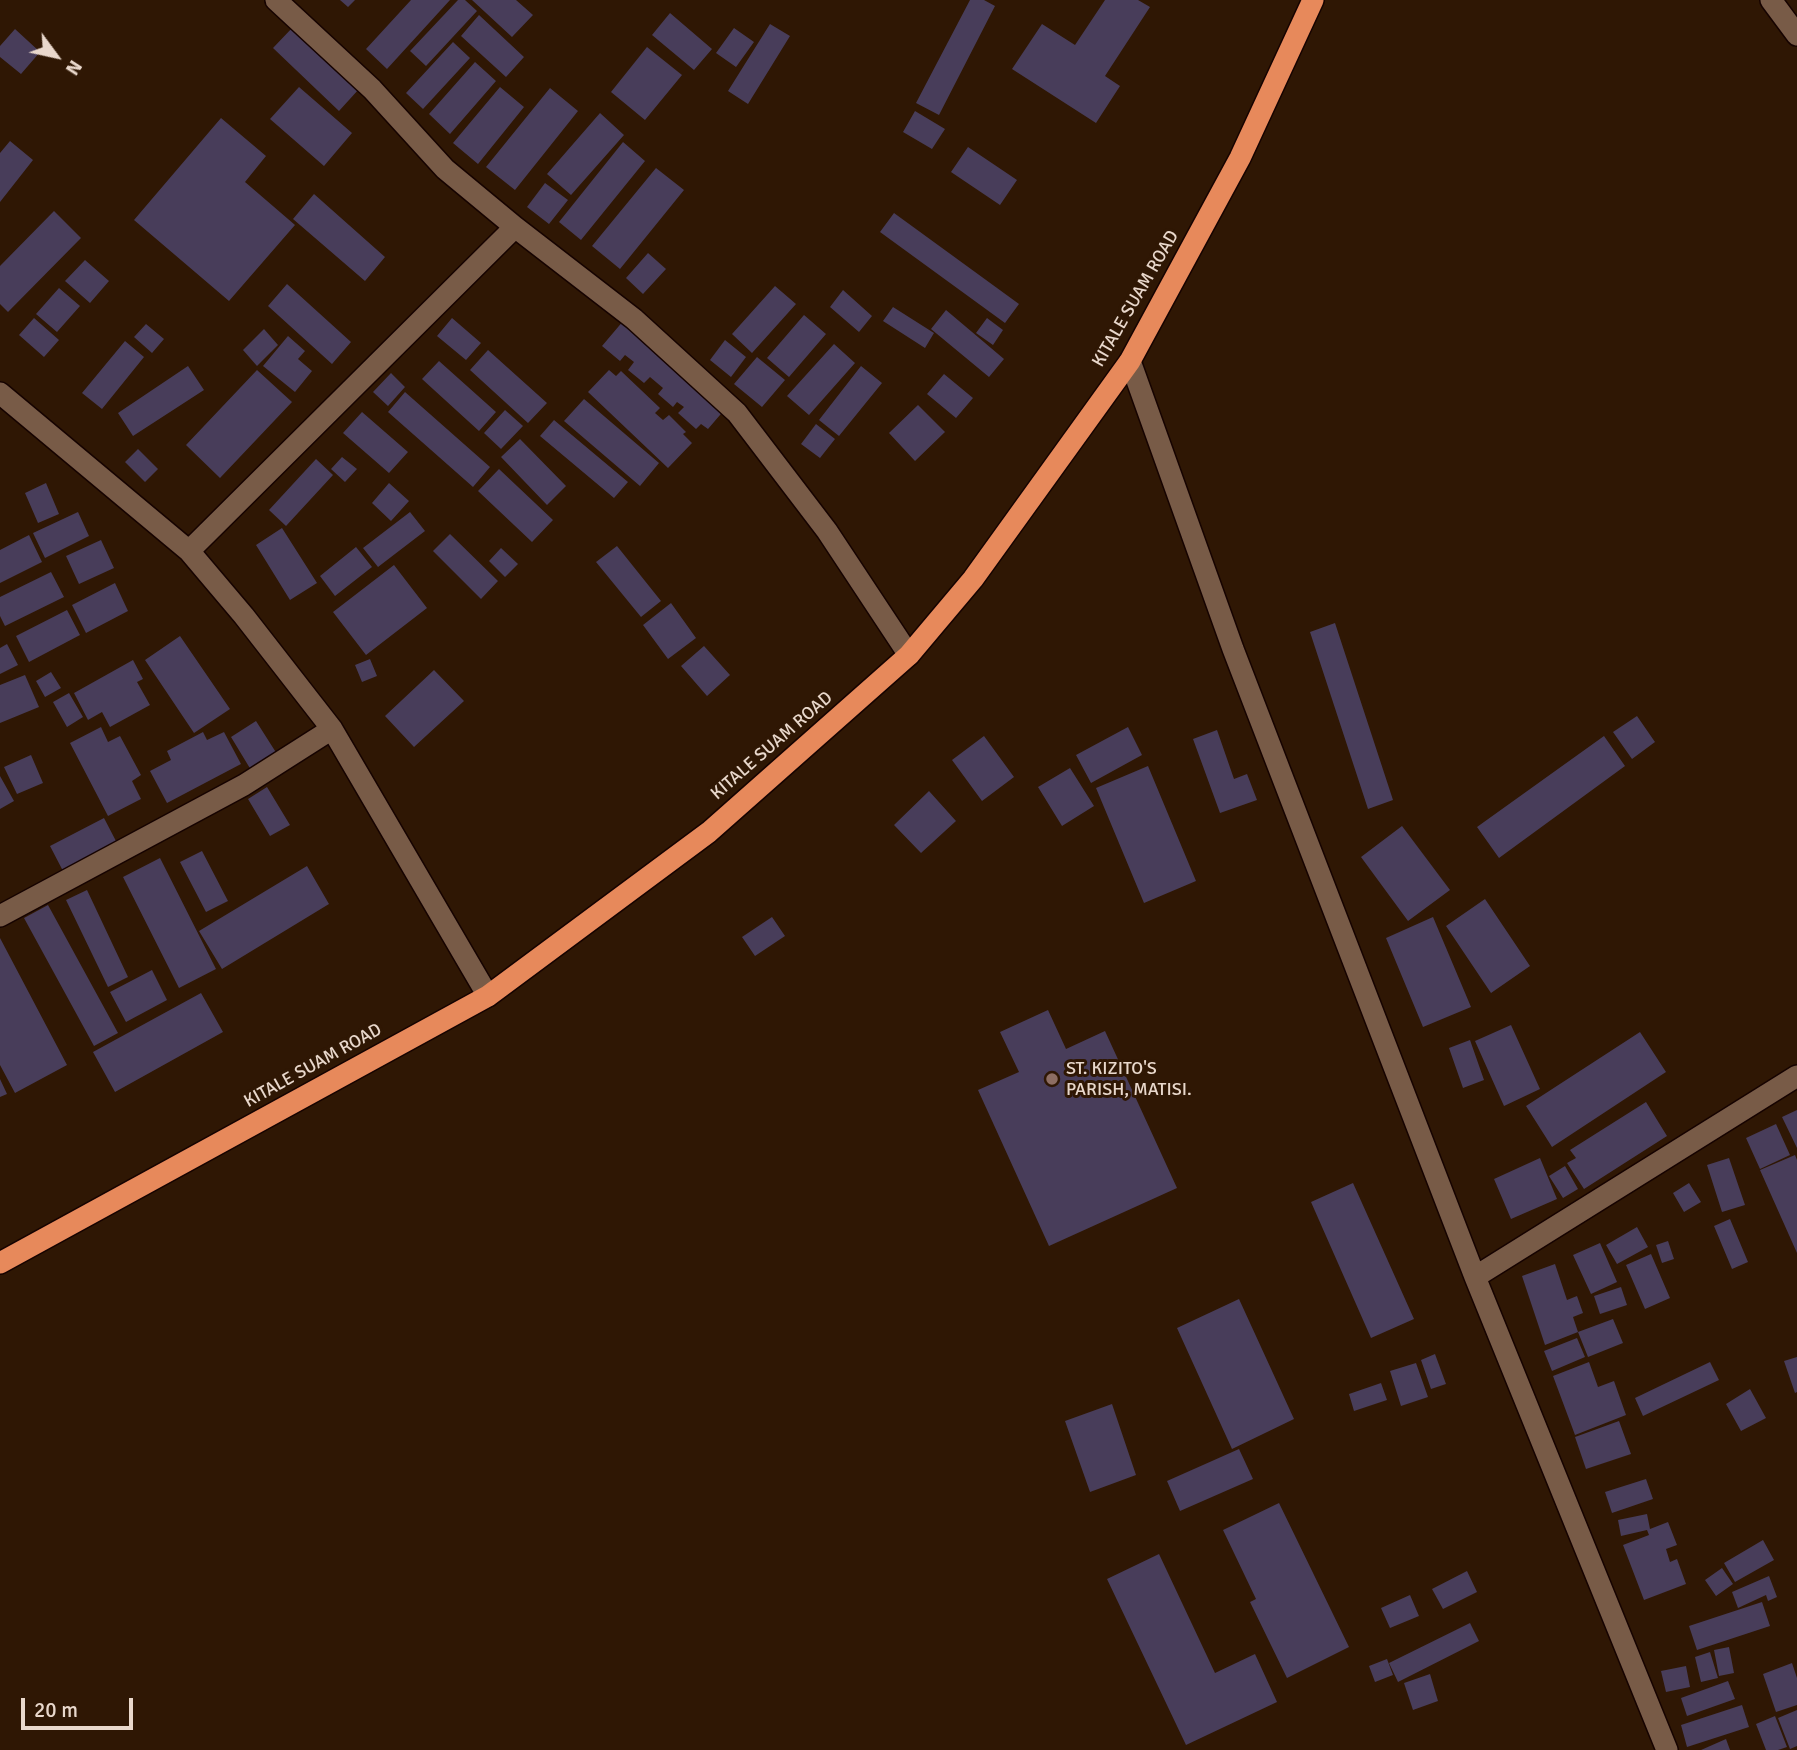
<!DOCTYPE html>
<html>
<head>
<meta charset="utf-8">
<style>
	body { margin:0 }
	#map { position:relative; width:1797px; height:1750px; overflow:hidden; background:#2f1704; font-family:Signika,sans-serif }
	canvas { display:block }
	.north { position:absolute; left:21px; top:21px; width:70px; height:70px; -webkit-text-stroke:5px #2f1704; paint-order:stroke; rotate:123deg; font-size:19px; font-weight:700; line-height:28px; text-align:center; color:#e9d8cc }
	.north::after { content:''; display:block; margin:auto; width:24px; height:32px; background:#e9d8cc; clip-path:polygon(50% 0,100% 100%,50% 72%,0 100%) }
	.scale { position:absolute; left:21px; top:1698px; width:112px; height:32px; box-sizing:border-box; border:4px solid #e9d8cc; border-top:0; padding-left:9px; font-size:21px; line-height:24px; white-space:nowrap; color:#e9d8cc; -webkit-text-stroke:5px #2f1704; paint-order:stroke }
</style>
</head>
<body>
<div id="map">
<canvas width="1797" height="1750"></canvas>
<div class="north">N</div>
<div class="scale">20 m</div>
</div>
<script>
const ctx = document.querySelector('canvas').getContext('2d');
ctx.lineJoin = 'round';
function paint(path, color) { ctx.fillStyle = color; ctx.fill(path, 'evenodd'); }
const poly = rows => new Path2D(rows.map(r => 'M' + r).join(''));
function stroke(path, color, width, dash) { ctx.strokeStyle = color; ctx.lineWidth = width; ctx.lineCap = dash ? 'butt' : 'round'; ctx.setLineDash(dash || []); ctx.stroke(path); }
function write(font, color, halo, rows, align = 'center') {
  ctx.font = font + ' Signika,sans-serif'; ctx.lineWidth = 6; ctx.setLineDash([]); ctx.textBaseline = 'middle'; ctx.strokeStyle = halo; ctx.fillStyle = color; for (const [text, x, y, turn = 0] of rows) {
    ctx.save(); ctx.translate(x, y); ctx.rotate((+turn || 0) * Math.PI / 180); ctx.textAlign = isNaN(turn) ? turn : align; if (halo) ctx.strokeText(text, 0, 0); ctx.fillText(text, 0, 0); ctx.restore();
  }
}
const building = poly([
	[340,0,355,0,348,7],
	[411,0,450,0,387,69,366,49],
	[458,0,465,0,477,11,426,66,410,51],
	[472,0,516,0,533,15,512,37],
	[970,0,984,0,995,6,939,115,916,103],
	[1105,0,1138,0,1150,7,1105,76,1120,86,1096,123,1012,69,1042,24,1075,45],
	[670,13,712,49,694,70,652,35],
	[479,15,524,57,506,77,461,36],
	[770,24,790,36,748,104,728,91],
	[293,27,359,89,339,111,273,48],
	[734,28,754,42,736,67,716,53],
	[15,29,40,52,21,74,0,57,0,46],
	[453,42,470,58,423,109,406,93],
	[647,47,682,75,645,120,611,92],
	[475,62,496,81,450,134,429,114],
	[299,87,352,133,324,166,270,119],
	[500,87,524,107,478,164,453,143],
	[550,88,578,111,515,190,486,167],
	[915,111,945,129,932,149,903,132],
	[600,113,624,135,571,195,547,174],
	[221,118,266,156,245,182,295,225,229,301,134,220],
	[10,141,33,160,0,202,0,153],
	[623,142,645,161,581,240,559,222],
	[968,147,1017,180,1000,205,951,172],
	[656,168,684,190,620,269,592,246],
	[545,183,568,200,549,224,527,207],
	[314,194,385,257,365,281,293,219],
	[54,211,81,238,8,312,0,304,0,266],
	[894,213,1019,304,1005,323,880,232],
	[648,253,666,269,643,294,626,278],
	[85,260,109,281,90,303,65,281],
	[287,284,351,342,332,364,268,306],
	[775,286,796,304,752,353,732,334],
	[59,288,80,306,57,332,36,314],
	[843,290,872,316,859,332,830,307],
	[893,307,934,333,925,348,883,321],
	[946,310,1004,359,989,377,931,329],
	[804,315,826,334,789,377,767,358],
	[34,318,59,340,44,357,19,335],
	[452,318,481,343,466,360,437,336],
	[987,318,1003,330,993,345,976,333],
	[624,320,726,408,708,429,701,424,696,429,678,413,684,407,677,402,673,407,658,394,663,388,650,377,644,383,628,370,634,362,625,355,620,361,602,346],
	[146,324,164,339,152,353,134,337],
	[264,329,278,345,257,366,243,350],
	[288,336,305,351,298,359,312,371,295,392,263,366],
	[725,340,746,357,731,377,710,360],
	[125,341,144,357,102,409,82,393],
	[834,344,855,363,809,415,787,396],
	[488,350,547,403,528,423,470,370],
	[757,357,785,380,762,407,734,384],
	[439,361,496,412,479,431,422,379],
	[188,366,204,390,133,436,118,413],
	[861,366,882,383,839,436,819,420],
	[257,370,292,402,220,478,186,445],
	[609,370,616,376,621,371,660,408,655,413,663,420,669,415,686,432,683,434,692,443,668,468,588,392],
	[391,373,405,387,388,406,373,392],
	[944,374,973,398,956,418,927,394],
	[405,392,490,467,473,487,388,412],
	[584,399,659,463,640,486,564,421],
	[918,405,945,432,915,461,889,433],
	[505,410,523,426,501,449,484,433],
	[362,412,408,452,389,473,343,433],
	[554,420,628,482,614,498,540,436],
	[816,424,835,439,820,458,801,444],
	[520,439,566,486,547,505,501,457],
	[138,449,158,469,145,482,125,462],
	[342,457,357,469,345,482,331,469],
	[316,459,333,475,286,526,269,510],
	[499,469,553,520,532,542,478,491],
	[46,483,59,514,38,523,25,493],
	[389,483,409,501,391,521,372,503],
	[78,512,89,536,45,558,33,533],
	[410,512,425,531,378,567,363,548],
	[282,528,317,583,290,600,256,545],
	[450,534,498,581,481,599,433,551],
	[29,535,42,562,0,583,0,550],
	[101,540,114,568,79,584,66,556],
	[617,546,661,601,641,617,596,562],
	[356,547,372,567,335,596,320,576],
	[501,548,518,564,505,577,489,561],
	[394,565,427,608,366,655,333,612],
	[51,572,64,597,5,626,0,616,0,597],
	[115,583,128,611,86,633,72,605],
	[671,603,696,638,668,659,643,625],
	[67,610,80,635,29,662,16,636],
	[1335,623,1393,800,1368,809,1310,632],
	[180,636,230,709,194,733,145,660],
	[7,644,18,665,0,674,0,648],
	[704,646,730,675,707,696,681,666],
	[370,659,377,676,362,682,355,665],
	[133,660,143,679,137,682,150,705,110,727,102,712,88,720,74,693],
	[434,670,464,701,414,747,385,716],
	[51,672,61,688,45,697,36,681],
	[25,675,39,707,0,723,0,685],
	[69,693,83,717,67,727,53,702],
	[1637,716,1655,742,1632,759,1613,732],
	[256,721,277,754,251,770,231,737],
	[101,727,108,742,120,736,141,775,132,781,141,799,108,816,70,743],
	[1128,727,1142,755,1091,783,1076,755],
	[1217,730,1234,779,1247,774,1257,800,1220,813,1193,739],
	[203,732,207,740,224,732,241,764,167,803,150,771,171,760,167,751],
	[984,736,1014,777,982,801,952,760],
	[1604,736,1625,766,1499,858,1477,827],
	[31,755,43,783,17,794,4,767],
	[1148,766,1196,881,1144,903,1096,788],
	[1070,768,1094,806,1062,826,1038,787],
	[0,776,14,801,0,809],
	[267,787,290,825,270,836,248,799],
	[929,791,956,821,921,853,894,825],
	[104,818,117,843,63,871,50,846],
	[1402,826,1450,890,1408,921,1361,857],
	[202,851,228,901,206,912,180,862],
	[160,858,216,969,179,988,123,877],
	[307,866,329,904,222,969,199,931],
	[87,890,128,977,108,987,66,900],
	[1485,899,1530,966,1491,993,1446,926],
	[48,905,118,1033,94,1046,24,918],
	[772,917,785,936,755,956,742,937],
	[1433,917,1471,1007,1423,1027,1386,938],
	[0,938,67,1065,15,1093,0,1065],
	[152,970,167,1000,126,1022,110,992],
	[201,993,223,1032,115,1092,93,1052],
	[1048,1010,1066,1049,1105,1031,1177,1188,1049,1246,978,1090,1019,1072,1000,1032],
	[1511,1025,1540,1089,1504,1106,1475,1041],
	[1640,1032,1666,1072,1552,1147,1526,1106],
	[1470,1040,1484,1080,1463,1088,1449,1048],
	[0,1079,7,1094,0,1097],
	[1646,1102,1667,1136,1584,1189,1567,1163,1576,1158,1570,1150],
	[1797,1110,1797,1148,1782,1117],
	[1776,1124,1790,1155,1760,1169,1746,1138],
	[1795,1155,1797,1160,1797,1253,1760,1170],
	[1540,1158,1557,1199,1511,1219,1494,1179],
	[1729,1158,1745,1205,1722,1212,1707,1165],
	[1565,1166,1578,1189,1563,1198,1549,1176],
	[1353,1183,1414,1319,1371,1338,1311,1202],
	[1689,1183,1701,1202,1684,1212,1673,1193],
	[1730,1219,1748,1262,1732,1269,1714,1226],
	[1637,1227,1648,1247,1617,1264,1606,1245],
	[1668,1241,1674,1259,1662,1263,1656,1245],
	[1600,1243,1617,1282,1591,1294,1573,1255],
	[1651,1254,1670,1298,1645,1309,1626,1265],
	[1555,1264,1567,1300,1577,1296,1583,1313,1573,1317,1578,1332,1545,1345,1522,1276],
	[1621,1287,1627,1305,1600,1314,1594,1296],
	[1239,1299,1294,1419,1232,1449,1177,1328],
	[1613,1319,1623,1343,1588,1357,1578,1332],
	[1577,1338,1585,1357,1552,1371,1544,1351],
	[1435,1354,1446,1384,1431,1389,1421,1360],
	[1797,1357,1797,1392,1795,1393,1784,1361],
	[1589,1362,1598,1387,1614,1381,1626,1415,1575,1435,1553,1376],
	[1710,1362,1719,1380,1643,1416,1635,1398],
	[1416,1363,1428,1397,1401,1406,1390,1371],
	[1381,1383,1387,1400,1354,1411,1349,1394],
	[1750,1389,1766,1418,1741,1431,1726,1404],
	[1112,1404,1136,1475,1090,1492,1065,1421],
	[1619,1421,1631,1454,1586,1469,1575,1437],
	[1239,1449,1253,1479,1180,1511,1167,1481],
	[1646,1479,1653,1499,1612,1513,1605,1492],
	[1279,1503,1349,1647,1287,1678,1250,1602,1256,1599,1223,1530],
	[1647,1514,1650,1529,1668,1522,1677,1545,1666,1549,1670,1562,1677,1559,1686,1584,1644,1600,1623,1545,1649,1535,1647,1530,1621,1536,1618,1520],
	[1763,1540,1774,1560,1735,1582,1724,1563],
	[1159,1554,1215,1673,1255,1654,1277,1702,1186,1745,1107,1579],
	[1722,1568,1733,1584,1716,1596,1705,1580],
	[1467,1571,1477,1592,1443,1609,1432,1589],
	[1769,1576,1777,1597,1768,1601,1766,1595,1738,1608,1732,1592],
	[1410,1595,1419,1616,1390,1628,1381,1608],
	[1762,1602,1770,1626,1697,1650,1689,1626],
	[1470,1623,1479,1641,1398,1682,1389,1663],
	[1729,1647,1734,1673,1719,1676,1714,1650],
	[1710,1652,1718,1678,1701,1682,1695,1657],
	[1387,1659,1393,1675,1375,1682,1369,1666],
	[1792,1663,1797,1678,1797,1705,1776,1712,1763,1674],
	[1686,1666,1690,1687,1666,1692,1661,1671],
	[1430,1674,1438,1701,1413,1710,1404,1683],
	[1728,1681,1735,1699,1687,1716,1681,1698],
	[1742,1705,1749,1727,1687,1747,1681,1725],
	[1797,1710,1797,1746,1790,1749,1778,1718],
	[1775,1716,1787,1747,1778,1750,1766,1750,1756,1724],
	[1726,1739,1730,1750,1701,1750]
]);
const street = poly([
	[276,0,372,89,445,169,515,227],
	[1771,0,1797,35],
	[1130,361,1233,649,1475,1277,1667,1750],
	[0,393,189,551,244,616,332,729,488,996],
	[189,551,515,227,634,319,737,413,827,531,909,655],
	[0,916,244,785,332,729],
	[1475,1277,1797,1076]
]);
const highway = poly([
	[0,1263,488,996,709,832,909,655,973,579,1130,361,1240,158,1313,0]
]);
const markers = [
	[1052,1079,7,"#8d6e63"]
];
const streetNames = [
	["KITALE SUAM ROAD",1136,299,-60],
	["KITALE SUAM ROAD",772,746,-41],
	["KITALE SUAM ROAD",313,1066,-29]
];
const poiNames = [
	["ST. KIZITO'S",1066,1069],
	["PARISH, MATISI.",1066,1090]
];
paint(building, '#483d5a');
stroke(street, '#160300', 24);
stroke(highway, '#160300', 24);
stroke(street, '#785b47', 21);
stroke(highway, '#e7895b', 21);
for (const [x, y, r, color] of markers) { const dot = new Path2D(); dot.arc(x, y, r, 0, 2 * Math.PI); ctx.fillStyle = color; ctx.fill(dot); stroke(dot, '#2f1704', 2.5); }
write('18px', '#e9d8cc', '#2f1704', streetNames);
write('18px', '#e9d8cc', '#2f1704', poiNames, 'left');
</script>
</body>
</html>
